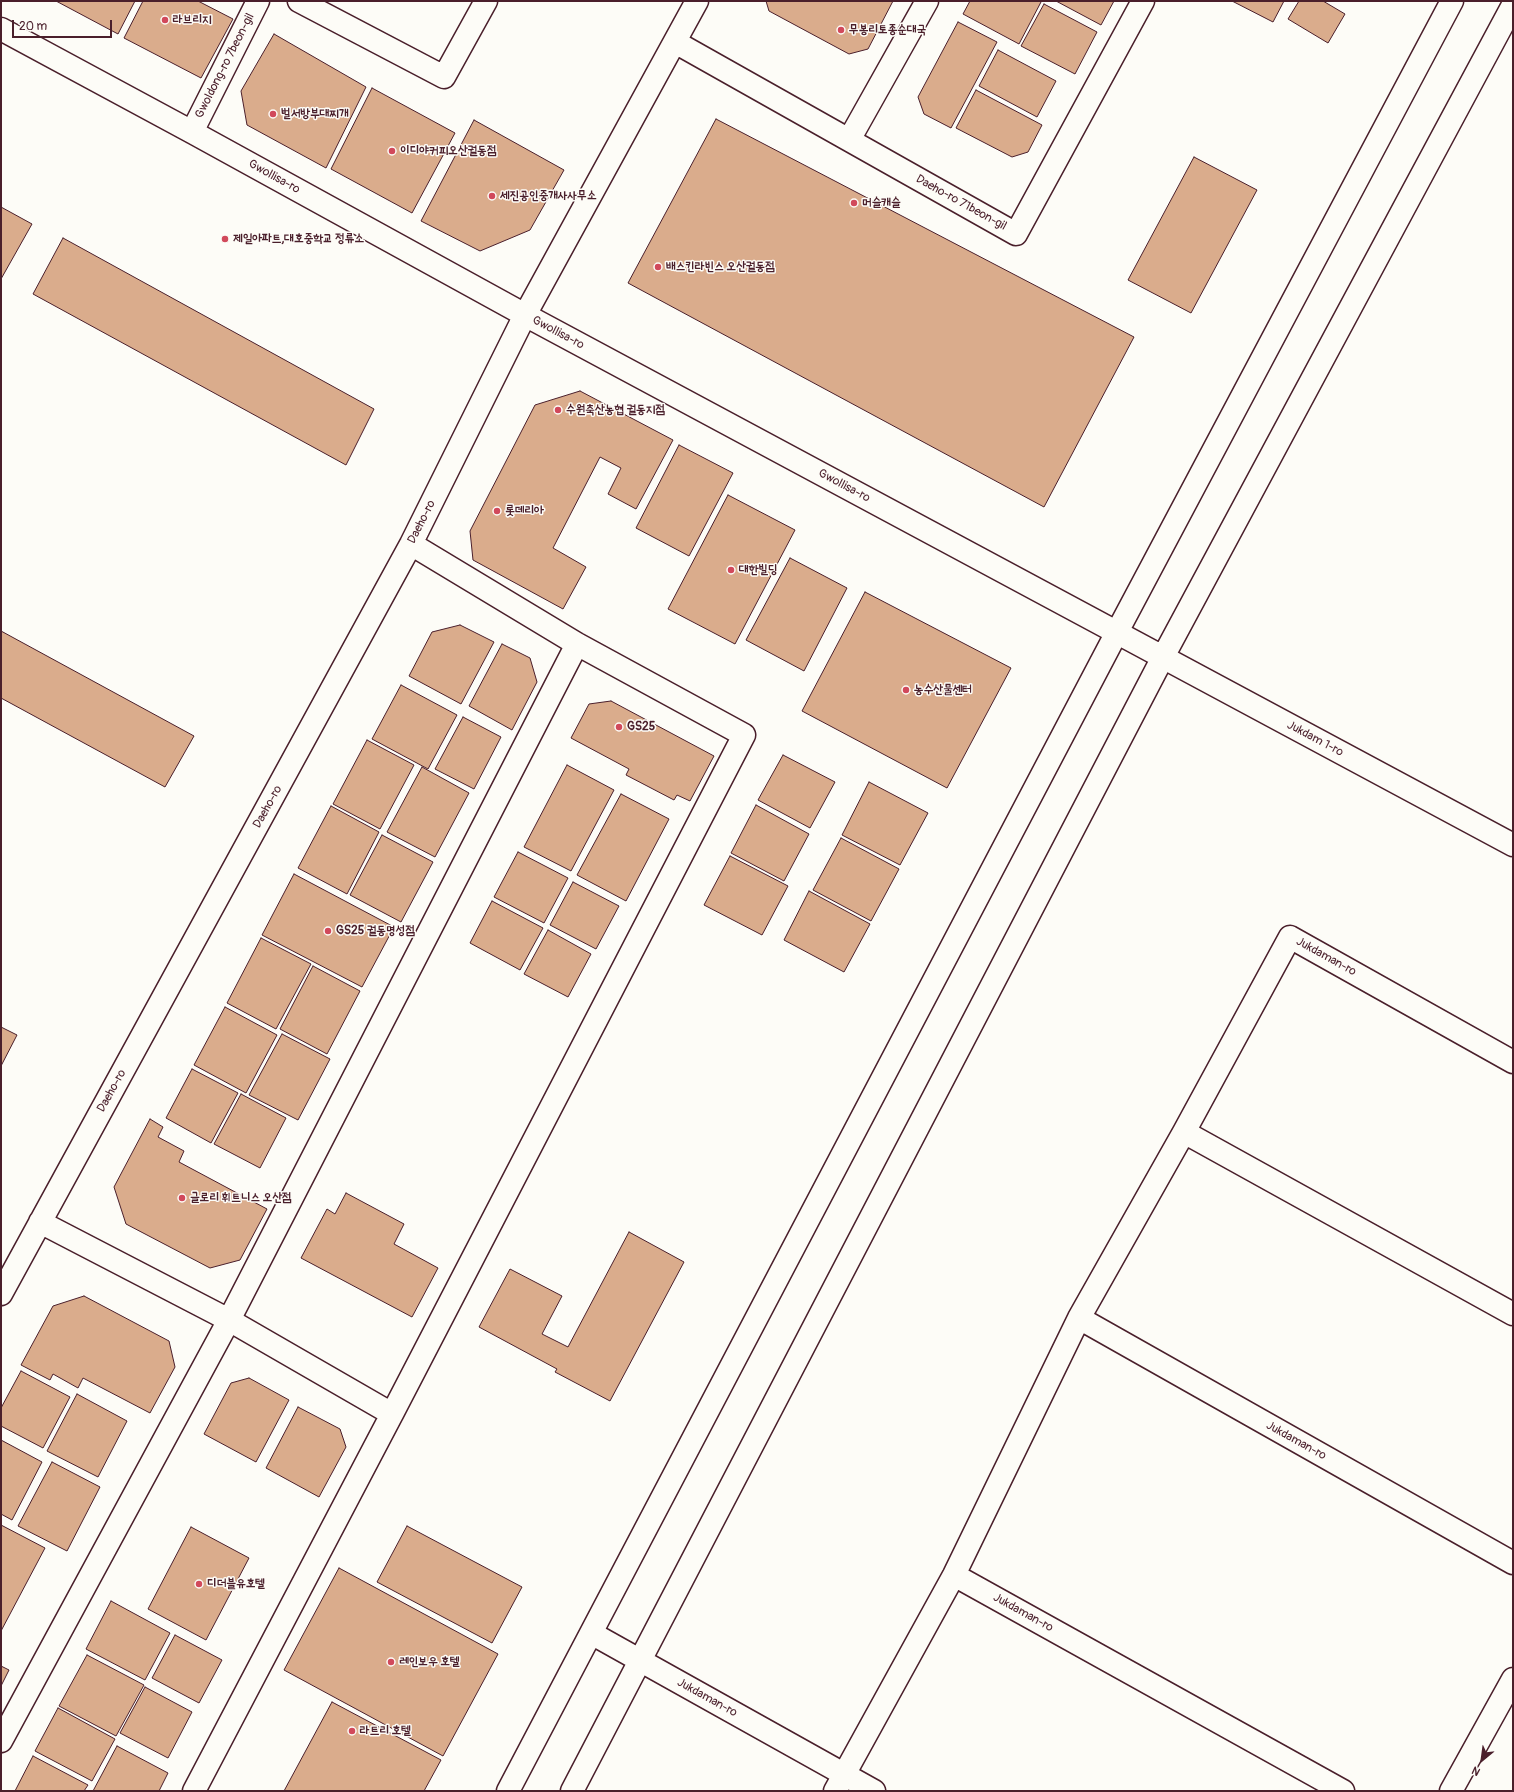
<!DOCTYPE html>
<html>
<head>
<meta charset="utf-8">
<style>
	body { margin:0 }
	#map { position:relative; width:1514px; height:1792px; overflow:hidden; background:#fdfcf7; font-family:Pangolin,sans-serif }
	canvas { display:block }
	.frame { position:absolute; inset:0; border:2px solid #4a1f2b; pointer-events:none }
	.north { position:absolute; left:1462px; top:1740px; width:40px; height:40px; -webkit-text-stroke:3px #fdfcf7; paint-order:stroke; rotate:209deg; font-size:11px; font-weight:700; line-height:16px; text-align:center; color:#4a1f2b }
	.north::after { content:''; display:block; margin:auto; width:14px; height:18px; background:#4a1f2b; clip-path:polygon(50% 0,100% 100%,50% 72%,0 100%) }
	.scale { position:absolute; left:12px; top:20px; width:100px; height:18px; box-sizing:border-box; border:2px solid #4a1f2b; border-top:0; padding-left:5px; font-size:12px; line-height:14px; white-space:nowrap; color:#4a1f2b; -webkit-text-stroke:3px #fdfcf7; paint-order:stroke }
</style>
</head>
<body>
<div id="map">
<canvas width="1514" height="1792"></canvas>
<div class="frame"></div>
<div class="north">N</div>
<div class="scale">20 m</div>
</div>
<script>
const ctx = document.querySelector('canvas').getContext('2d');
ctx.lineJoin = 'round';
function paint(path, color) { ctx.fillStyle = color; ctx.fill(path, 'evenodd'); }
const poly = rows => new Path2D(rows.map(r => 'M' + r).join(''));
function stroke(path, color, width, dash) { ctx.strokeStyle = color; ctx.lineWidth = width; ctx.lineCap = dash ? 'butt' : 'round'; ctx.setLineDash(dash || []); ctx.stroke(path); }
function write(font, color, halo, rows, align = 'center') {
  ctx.font = font + ' Pangolin,"Poor Story",sans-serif'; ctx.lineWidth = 3; ctx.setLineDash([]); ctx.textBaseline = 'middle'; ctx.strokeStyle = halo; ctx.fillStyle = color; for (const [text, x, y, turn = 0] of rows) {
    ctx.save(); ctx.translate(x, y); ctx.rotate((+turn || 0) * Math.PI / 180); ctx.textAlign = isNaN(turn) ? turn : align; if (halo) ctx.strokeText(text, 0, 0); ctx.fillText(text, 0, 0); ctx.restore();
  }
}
const building = poly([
	[56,1,135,1,118,34,56,1],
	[143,1,198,1,233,19,201,78,124,38,143,1],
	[766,1,893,1,868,49,849,54,769,11,766,1],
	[970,1,1040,1,1041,2,1019,44,963,14,970,1],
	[1056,1,1114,1,1101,25,1056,1],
	[1232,1,1284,1,1273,22,1232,1],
	[1299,1,1323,1,1345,14,1328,43,1288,19,1299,1],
	[1044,4,1097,32,1075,74,1021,46,1044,4],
	[958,22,997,42,951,128,924,114,918,97,958,22],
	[274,34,366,87,326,168,247,125,241,91,274,34],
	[998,50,1056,81,1037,117,979,86,998,50],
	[372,88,455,133,412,213,331,169,372,88],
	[976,90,1042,125,1028,152,1012,157,956,128,976,90],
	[716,119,1134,337,1044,507,628,283,716,119],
	[474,120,564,170,530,230,480,251,421,221,474,120],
	[1194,157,1257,190,1191,313,1128,280,1194,157],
	[1,207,32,224,1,279,1,207],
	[63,238,374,409,346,465,33,294,63,238],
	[580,391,673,440,636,509,608,494,621,468,600,457,553,548,586,567,563,609,473,560,470,531,535,405,580,391],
	[679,445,733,473,689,556,636,528,679,445],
	[728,495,795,530,735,644,668,609,728,495],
	[790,558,847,588,804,671,746,640,790,558],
	[865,592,1011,668,947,788,802,711,865,592],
	[460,625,494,642,461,704,409,676,432,632,460,625],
	[1,631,194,736,165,787,1,698,1,631],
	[502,644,530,658,537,682,512,730,469,706,502,644],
	[401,685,457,715,428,769,372,739,401,685],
	[611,701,714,756,690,801,677,795,674,800,626,775,629,769,571,738,589,704,611,701],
	[463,717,501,737,474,789,435,769,463,717],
	[367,740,414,765,380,829,333,804,367,740],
	[783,755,835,782,810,828,758,800,783,755],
	[567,765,614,790,571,871,524,847,567,765],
	[422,767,469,793,435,857,387,832,422,767],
	[869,782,928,813,900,865,842,835,869,782],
	[621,794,669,819,626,901,577,875,621,794],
	[756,805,809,834,784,881,731,853,756,805],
	[331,806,379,832,347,894,298,868,331,806],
	[382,835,433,862,401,922,350,895,382,835],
	[841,838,899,869,871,921,813,890,841,838],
	[518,852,568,878,544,923,494,897,518,852],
	[730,856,788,886,762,935,704,905,730,856],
	[294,874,394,927,362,987,262,935,294,874],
	[573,882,619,906,596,949,550,925,573,882],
	[809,891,870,924,844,972,784,940,809,891],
	[492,901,543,928,520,970,470,943,492,901],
	[548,930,591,954,568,997,524,974,548,930],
	[261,938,311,964,276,1029,227,1003,261,938],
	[313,966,360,991,327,1054,280,1029,313,966],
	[225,1007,277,1035,246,1093,194,1065,225,1007],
	[1,1027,17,1035,1,1066,1,1027],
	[282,1034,330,1059,298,1120,249,1095,282,1034],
	[192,1069,238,1093,211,1143,166,1118,192,1069],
	[241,1094,286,1118,260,1168,214,1144,241,1094],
	[150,1119,163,1127,158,1137,184,1151,179,1162,267,1209,240,1260,210,1268,126,1224,114,1187,150,1119],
	[346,1193,404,1224,394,1244,438,1268,412,1317,301,1258,327,1209,335,1214,346,1193],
	[629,1232,684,1262,610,1401,555,1372,557,1369,479,1327,510,1269,562,1296,542,1334,568,1347,629,1232],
	[84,1296,169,1341,175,1367,150,1413,83,1378,78,1388,53,1374,50,1380,21,1365,53,1306,84,1296],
	[21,1371,70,1397,43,1448,1,1426,1,1408,21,1371],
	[249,1378,289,1400,256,1462,204,1434,231,1383,249,1378],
	[77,1394,127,1421,98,1477,47,1451,77,1394],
	[298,1407,340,1429,346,1447,319,1497,266,1468,298,1407],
	[1,1440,42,1462,12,1520,1,1514,1,1440],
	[52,1462,100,1487,67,1551,18,1526,52,1462],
	[1,1525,45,1548,1,1631,1,1525],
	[407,1526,522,1587,492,1643,377,1582,407,1526],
	[191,1527,249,1558,206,1640,148,1609,191,1527],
	[339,1568,498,1654,443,1756,284,1670,339,1568],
	[111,1601,170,1633,145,1680,86,1649,111,1601],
	[175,1635,222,1660,199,1703,152,1678,175,1635],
	[87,1655,144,1685,116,1736,59,1706,87,1655],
	[1,1666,9,1670,1,1686,1,1666],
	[145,1687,192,1712,168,1758,120,1733,145,1687],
	[332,1702,441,1760,424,1791,284,1791,332,1702],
	[58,1708,115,1739,92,1781,35,1751,58,1708],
	[117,1746,168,1773,159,1791,93,1791,117,1746],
	[33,1756,88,1785,84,1791,15,1791,33,1756]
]);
const minor = poly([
	[299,1,444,77,486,1],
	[1,29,192,132,525,315,1513,845],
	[675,42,1016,234,1143,1],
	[192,132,258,1],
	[849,140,927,1],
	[1184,1132,1513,1314],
	[40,1222,229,1320,392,1414,744,735,577,644,411,544],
	[1,1294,411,544,525,315,697,1],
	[1079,1318,1513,1563],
	[954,1575,1343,1791],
	[591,1633,874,1791],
	[1,1741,229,1320,577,644],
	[194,1791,392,1414],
	[508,1791,1117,632,1452,1],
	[572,1791,1163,657,1513,5],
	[835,1791,954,1575,1079,1318,1184,1132,1290,937,1513,1062],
	[1451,1791,1513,1679]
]);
const markers = [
	[165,20,4,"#d1495b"],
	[841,30,4,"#d1495b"],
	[273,114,4,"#d1495b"],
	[392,151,4,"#d1495b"],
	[492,196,4,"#d1495b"],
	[854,203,4,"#d1495b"],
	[225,239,4,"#d1495b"],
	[658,267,4,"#d1495b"],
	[558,410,4,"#d1495b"],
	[497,511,4,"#d1495b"],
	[731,570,4,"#d1495b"],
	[906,690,4,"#d1495b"],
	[619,727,4,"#d1495b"],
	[328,931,4,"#d1495b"],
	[182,1198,4,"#d1495b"],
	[199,1584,4,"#d1495b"],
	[391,1662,4,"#d1495b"],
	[352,1731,4,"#d1495b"]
];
const poiNames = [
	["라브리지",173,20],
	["무봉리토종순대국",849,30],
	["벌서방부대찌개",281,114],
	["이디야커피오산궐동점",400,151],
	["세진공인중개사사무소",500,196],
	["머슬캐슬",862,203],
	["제일아파트,대호중학교 정류소",233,239],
	["배스킨라빈스 오산궐동점",666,267],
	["수원축산농협 궐동지점",566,410],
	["롯데리아",505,511],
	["대한빌딩",739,570],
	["농수산물센터",914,690],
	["GS25",627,727],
	["GS25 궐동명성점",336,931],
	["글로리 휘트니스 오산점",190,1198],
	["디더블유호텔",207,1584],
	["레인보우 호텔",399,1662],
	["라트리 호텔",360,1731]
];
const streetNames = [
	["Gwoldong-ro 7beon-gil",225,66,-63],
	["Gwollisa-ro",274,177,29],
	["Daeho-ro 71beon-gil",961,203,29],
	["Gwollisa-ro",558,333,28],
	["Gwollisa-ro",844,486,28],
	["Daeho-ro",422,522,-63],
	["Jukdam 1-ro",1315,739,28],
	["Daeho-ro",268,807,-61],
	["Jukdaman-ro",1326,957,29],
	["Daeho-ro",112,1091,-61],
	["Jukdaman-ro",1296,1441,29],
	["Jukdaman-ro",1023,1613,29],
	["Jukdaman-ro",707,1698,29]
];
paint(building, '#daac8c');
stroke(building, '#4a1f2b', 1);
stroke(minor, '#4a1f2b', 25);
stroke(minor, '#fdfcf7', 22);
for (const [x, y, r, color] of markers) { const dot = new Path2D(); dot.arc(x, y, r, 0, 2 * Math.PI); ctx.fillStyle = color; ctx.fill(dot); stroke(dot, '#fdfcf7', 1.5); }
write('bold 12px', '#4a1f2b', '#fdfcf7', poiNames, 'left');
write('12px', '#4a1f2b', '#fdfcf7', streetNames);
</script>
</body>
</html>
